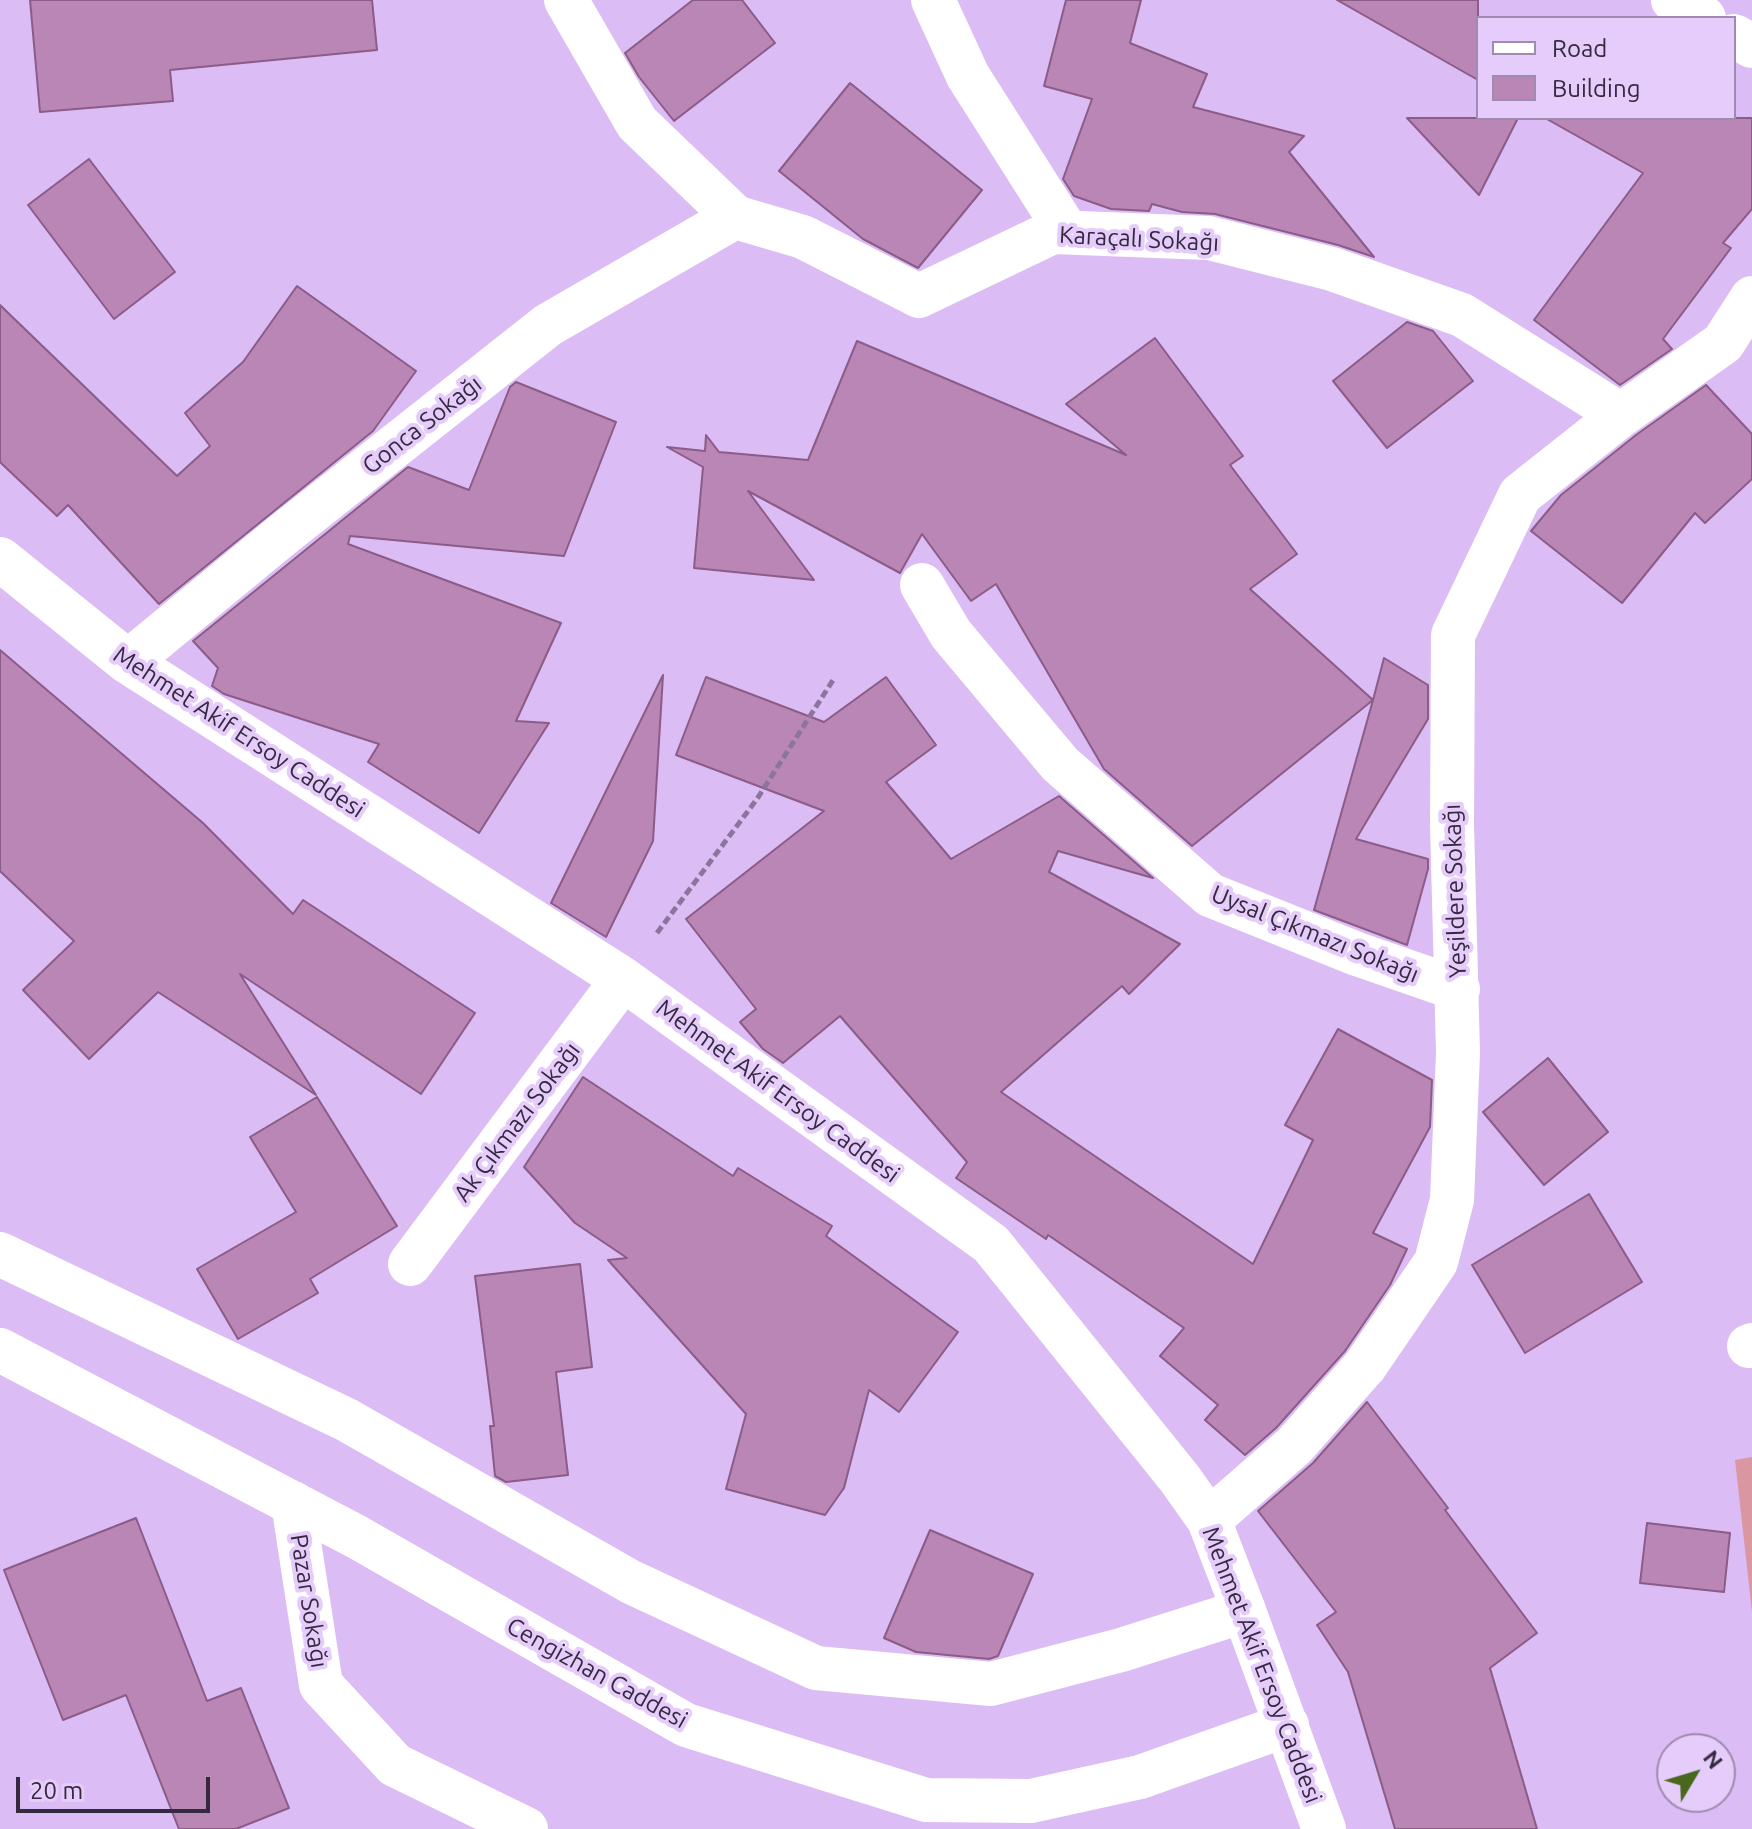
<!DOCTYPE html>
<html>
<head>
<meta charset="utf-8">
<style>
	body { margin:0 }
	#map { position:relative; width:1752px; height:1829px; overflow:hidden; background:#dcbcf5; font-family:Ubuntu,sans-serif }
	canvas { display:block }
	.legend { position:absolute; left:1476px; top:16px; width:260px; height:104px; box-sizing:border-box; background:#e5ccfa; border:2px solid #9f8baf; margin:0; padding:10px 14px; list-style:none; font-size:24px; color:#35293f }
	.legend li { display:flex; align-items:center; gap:16px; height:40px }
	.legend b { width:40px; border:2px solid #9f8baf }
	.north { position:absolute; left:1656px; top:1733px; width:80px; height:80px; box-sizing:border-box; background:#e5ccfa; border:2px solid #9f8baf; border-radius:50%; rotate:52deg; font-size:22px; font-weight:700; line-height:32px; text-align:center; color:#35293f }
	.north::after { content:''; display:block; margin:auto; width:28px; height:36px; background:#49681e; clip-path:polygon(50% 0,100% 100%,50% 72%,0 100%) }
	.scale { position:absolute; left:16px; top:1777px; width:194px; height:36px; box-sizing:border-box; border:4px solid #35293f; border-top:0; padding-left:10px; font-size:24px; line-height:28px; white-space:nowrap; color:#35293f; -webkit-text-stroke:6px #e5ccfa; paint-order:stroke }
</style>
</head>
<body>
<div id="map">
<canvas width="1752" height="1829"></canvas>
<ul class="legend">
<li><b style="height:10px;background:#fff"></b>Road</li>
<li><b style="height:22px;background:#ba86b5"></b>Building</li>
</ul>
<div class="north">N</div>
<div class="scale">20 m</div>
</div>
<script>
const ctx = document.querySelector('canvas').getContext('2d');
ctx.lineJoin = 'round';
function paint(path, color) { ctx.fillStyle = color; ctx.fill(path, 'evenodd'); }
const poly = rows => new Path2D(rows.map(r => 'M' + r).join(''));
function stroke(path, color, width, dash) { ctx.strokeStyle = color; ctx.lineWidth = width; ctx.lineCap = dash ? 'butt' : 'round'; ctx.setLineDash(dash || []); ctx.stroke(path); }
function write(font, color, halo, rows, align = 'center') {
  ctx.font = font + ' Ubuntu,sans-serif'; ctx.lineWidth = 8; ctx.setLineDash([]); ctx.textBaseline = 'middle'; ctx.strokeStyle = halo; ctx.fillStyle = color; for (const [text, x, y, turn = 0] of rows) {
    ctx.save(); ctx.translate(x, y); ctx.rotate((+turn || 0) * Math.PI / 180); ctx.textAlign = isNaN(turn) ? turn : align; if (halo) ctx.strokeText(text, 0, 0); ctx.fillText(text, 0, 0); ctx.restore();
  }
}
const green = poly([
	[1752,1457,1752,1612,1735,1460]
]);
const building = poly([
	[30,0,372,0,377,50,170,70,173,101,40,112,30,0],
	[693,0,742,0,775,43,674,121,639,77,625,53,693,0],
	[1066,0,1141,0,1130,43,1207,74,1193,107,1304,136,1289,152,1374,257,1338,245,1215,214,1182,212,1152,204,1149,211,1111,209,1074,196,1063,179,1092,99,1044,86,1066,0],
	[1337,0,1478,0,1478,80,1337,0],
	[850,83,982,190,918,268,863,239,779,171,850,83],
	[1407,118,1518,118,1479,195,1407,118],
	[1545,118,1752,118,1752,209,1723,243,1731,248,1663,339,1672,349,1620,385,1534,320,1643,173,1545,118],
	[89,159,175,272,114,319,28,205,89,159],
	[297,286,416,371,373,431,159,604,68,505,57,516,0,462,0,305,177,476,210,446,185,413,243,362,297,286],
	[1407,322,1433,331,1473,381,1387,448,1333,381,1407,322],
	[1155,338,1243,456,1230,465,1297,554,1250,589,1373,700,1384,658,1428,685,1428,719,1356,839,1428,859,1428,869,1407,945,1314,910,1373,700,1192,846,1104,769,996,584,971,601,922,534,900,573,748,491,814,580,694,568,703,467,667,447,705,451,706,435,719,452,808,460,857,341,1126,455,1066,404,1155,338],
	[516,382,616,422,564,556,350,536,348,544,561,623,516,721,549,723,479,833,368,762,379,744,224,694,212,686,218,668,193,641,408,467,469,490,510,387,516,382],
	[1706,385,1752,434,1752,479,1705,523,1695,513,1622,603,1531,531,1561,495,1636,435,1706,385],
	[0,650,203,823,293,914,303,900,475,1013,421,1094,240,974,316,1095,158,992,89,1059,23,990,74,941,0,871,0,650],
	[663,675,653,841,606,937,551,903,663,675],
	[706,677,824,722,886,677,936,745,886,782,951,859,1059,796,1153,878,1058,851,1049,872,1180,944,1129,994,1122,986,1001,1092,1253,1264,1313,1140,1285,1125,1338,1029,1432,1080,1430,1127,1373,1233,1407,1249,1390,1285,1345,1351,1276,1428,1245,1455,1205,1420,1218,1405,1160,1356,1184,1328,1048,1235,1046,1239,956,1178,967,1162,840,1016,783,1063,763,1049,740,1022,756,1009,686,919,824,811,676,755,706,677],
	[1548,1058,1608,1132,1544,1185,1483,1112,1548,1058],
	[583,1077,733,1176,738,1168,832,1226,826,1236,958,1332,899,1412,869,1390,844,1488,825,1515,726,1489,746,1414,608,1260,627,1258,575,1223,524,1167,583,1077],
	[317,1097,397,1226,310,1279,318,1293,238,1339,197,1269,296,1212,250,1137,317,1097],
	[1589,1194,1642,1282,1525,1353,1472,1265,1589,1194],
	[580,1264,592,1367,556,1372,568,1475,506,1482,495,1476,490,1426,494,1426,475,1276,580,1264],
	[1367,1402,1448,1508,1445,1510,1537,1633,1490,1668,1537,1829,1395,1829,1348,1672,1317,1625,1336,1612,1258,1511,1313,1463,1367,1402],
	[136,1518,207,1701,241,1688,289,1808,236,1829,179,1829,126,1695,63,1720,4,1570,136,1518],
	[1647,1523,1730,1533,1724,1592,1640,1583,1647,1523],
	[930,1530,1033,1574,998,1656,989,1659,916,1652,884,1638,930,1530]
]);
const path = poly([
	[657,933,757,799,835,677]
]);
const minor = poly([
	[566,0,637,123,735,217,803,237,919,296,1053,232,1209,238,1332,269,1462,315,1621,415],
	[933,0,968,76,1062,224,1063,232],
	[1673,0,1704,18],
	[1734,36,1752,46],
	[0,559,128,662,623,979,991,1244,1180,1479,1209,1520,1244,1611],
	[922,585,951,634,1060,764,1210,895,1357,954,1458,989],
	[128,662,281,536,548,325,735,217],
	[410,1264,623,979],
	[1749,1346,1752,1345],
	[293,1503,321,1685,395,1765,526,1829],
	[1209,1520,1294,1446,1365,1366,1436,1262,1452,1200,1458,1053,1452,824,1453,635,1520,495,1621,415,1723,343,1752,298]
]);
const major = poly([
	[0,1254,347,1420,631,1582,816,1668,991,1684,1121,1650,1244,1611,1324,1829],
	[0,1350,357,1537,686,1725,926,1800,1031,1801,1140,1777,1287,1725]
]);
const streetNames = [
	["Karaçalı Sokağı",1139,239,3],
	["Gonca Sokağı",422,425,-38],
	["Mehmet Akif Ersoy Caddesi",239,732,33],
	["Yeşildere Sokağı",1455,891,-92],
	["Uysal Çıkmazı Sokağı",1315,934,22],
	["Mehmet Akif Ersoy Caddesi",778,1091,36],
	["Ak Çıkmazı Sokağı",517,1122,-53],
	["Pazar Sokağı",309,1601,81],
	["Mehmet Akif Ersoy Caddesi",1262,1665,69],
	["Cengizhan Caddesi",597,1673,29]
];
paint(green, '#da97a1');
paint(building, '#ba86b5');
stroke(building, '#8a5c87', 2);
stroke(path, '#8c759d', 5, [8, 4]);
stroke(minor, '#fff', 44);
stroke(major, '#fff', 44);
write('24px', '#35293f', '#e5ccfa', streetNames);
</script>
</body>
</html>
